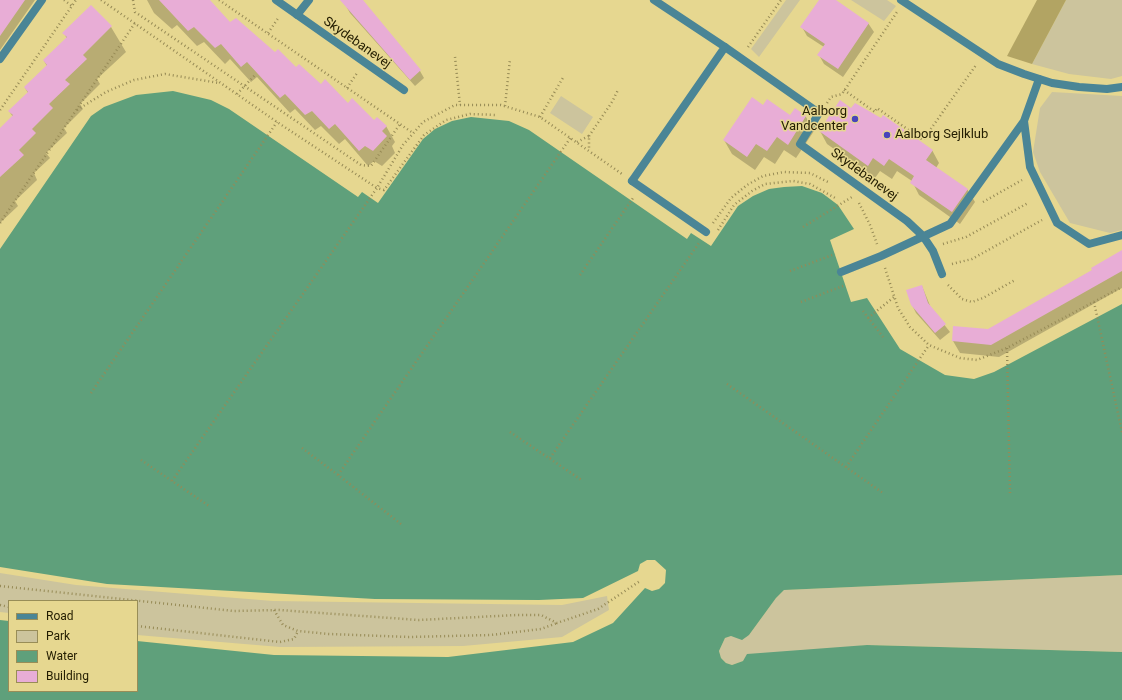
<!DOCTYPE html>
<html>
<head>
<meta charset="utf-8">
<style>
	body { margin:0 }
	#map { position:relative; width:1122px; height:700px; overflow:hidden; background:#e6d790; font-family:Roboto,sans-serif }
	canvas { display:block }
	.legend { position:absolute; left:8px; top:600px; width:130px; height:92px; box-sizing:border-box; background:#e6d790; border:1px solid #988d57; margin:0; padding:5px 7px; list-style:none; font-size:12px; color:#231d01 }
	.legend li { display:flex; align-items:center; gap:8px; height:20px }
	.legend b { width:20px; border:1px solid #988d57 }
</style>
</head>
<body>
<div id="map">
<canvas width="1122" height="700"></canvas>
<ul class="legend">
<li><b style="height:5px;background:#4a8596"></b>Road</li>
<li><b style="height:11px;background:#ccc49d"></b>Park</li>
<li><b style="height:11px;background:#5fa07b"></b>Water</li>
<li><b style="height:11px;background:#e8add6"></b>Building</li>
</ul>
</div>
<script>
const ctx = document.querySelector('canvas').getContext('2d');
ctx.lineJoin = 'round';
function paint(path, color) { ctx.fillStyle = color; ctx.fill(path, 'evenodd'); }
const poly = rows => new Path2D(rows.map(r => 'M' + r).join(''));
function stroke(path, color, width, dash) { ctx.strokeStyle = color; ctx.lineWidth = width; ctx.lineCap = dash ? 'butt' : 'round'; ctx.setLineDash(dash || []); ctx.stroke(path); }
function write(font, color, halo, rows, align = 'center') {
  ctx.font = font + ' Roboto,sans-serif'; ctx.lineWidth = 3; ctx.setLineDash([]); ctx.textBaseline = 'middle'; ctx.strokeStyle = halo; ctx.fillStyle = color; for (const [text, x, y, turn = 0] of rows) {
    ctx.save(); ctx.translate(x, y); ctx.rotate((+turn || 0) * Math.PI / 180); ctx.textAlign = isNaN(turn) ? turn : align; if (halo) ctx.strokeText(text, 0, 0); ctx.fillText(text, 0, 0); ctx.restore();
  }
}
const green = poly([
	[786,0,800,0,759,57,751,49],
	[851,0,887,0,896,6,884,21],
	[1066,0,1122,0,1122,76,1111,79,1069,74,1032,64],
	[1052,92,1122,96,1122,230,1110,233,1070,223,1040,172,1033,152,1040,108],
	[561,96,593,117,582,134,550,113],
	[0,573,76,585,273,601,562,605,607,596,609,610,562,637,463,646,280,647,137,635,137,601,9,601,9,613,0,612],
	[1122,575,1122,652,867,645,743,661,732,665,726,663,721,658,719,651,725,638,731,636,738,637,749,635,776,598,784,590]
]);
const forest = poly([
	[1037,0,1066,0,1032,64,1007,56]
]);
const water = poly([
	[173,91,211,100,229,109,358,197,362,192,378,203,423,139,435,129,452,121,471,117,509,121,529,130,687,239,691,233,711,246,738,206,753,196,769,189,784,187,802,186,822,193,838,205,854,229,830,240,851,302,867,298,900,349,945,375,974,379,994,372,1122,304,1122,575,784,590,776,598,749,635,742,640,731,636,725,638,719,651,721,658,726,663,732,665,743,661,747,654,867,645,1122,652,1122,700,0,700,0,620,9,621,9,691,137,691,137,641,274,655,448,657,573,642,613,623,645,588,652,591,659,589,665,583,666,570,655,560,647,560,640,564,638,571,583,598,539,600,375,599,107,584,0,567,0,249,91,116,104,107,136,95]
]);
const shadow = poly([
	[4,0,35,0,0,50,0,5],
	[147,0,202,0,230,23,321,86,373,121,386,126,395,142,392,146,395,153,382,166,374,161,368,166,345,139,339,144,321,126,315,130,295,109,290,113,257,77,251,82,230,59,225,64,204,42,197,46,177,25,172,29,154,13],
	[353,0,362,0,420,71,424,78,415,86,350,13,346,6],
	[820,0,834,0,868,23,874,32,843,77,824,64,819,55,824,47,807,36,802,27],
	[91,6,111,27,126,52,97,79,100,84,80,104,83,109,64,128,67,133,46,153,50,158,34,173,37,180,15,201,18,206,0,223,0,129,13,117,9,111,28,93,25,88,47,66,44,61,67,39,64,33],
	[763,106,790,116,795,110,806,117,814,131,796,158,784,150,775,164,764,157,755,170,732,154,724,140],
	[852,109,932,150,939,163,936,168,967,189,975,202,960,224,919,195,912,181,897,171,892,179,880,171,875,178,827,144,820,131],
	[1122,251,1122,288,999,357,960,353,953,341,954,327,988,330,1093,270],
	[922,286,931,308,950,332,940,340,916,313,912,305]
]);
const building = poly([
	[0,0,25,0,0,36],
	[159,0,210,0,230,22,236,18,275,52,278,49,296,67,299,64,321,84,325,79,348,103,352,98,374,120,377,117,387,126,382,131,387,136,373,151,365,146,359,151,335,124,329,129,312,111,305,115,285,94,280,98,247,62,241,67,221,44,215,48,194,27,188,31],
	[340,0,363,0,421,70,410,80],
	[819,0,836,0,869,23,838,69,817,55,825,44,800,27],
	[91,5,112,26,83,55,87,59,65,80,70,84,49,104,53,108,32,129,36,133,19,150,24,155,0,177,0,128,13,115,8,111,28,92,24,87,47,65,43,60,67,37,62,33],
	[752,97,763,105,767,99,790,115,795,108,806,116,788,145,777,137,767,151,756,144,747,157,723,140],
	[840,100,851,108,855,103,881,118,883,115,933,150,926,160,968,189,952,212,910,183,914,176,889,159,884,166,873,158,868,166,819,131],
	[1122,250,1122,271,991,345,952,341,953,326,988,329,1092,270,1091,268],
	[922,285,928,303,946,324,935,333,911,305,906,290]
]);
const path = poly([
	[64,0,72,6],
	[101,0,277,122,377,188,403,145,423,122,455,105,501,105,540,117,622,174],
	[133,0,135,12,361,165,371,166,400,124],
	[219,0,413,133],
	[268,33,279,17],
	[748,47,781,0],
	[455,57,460,105],
	[347,88,357,73],
	[844,90,875,112,877,108,923,140,976,65],
	[237,94,255,75],
	[827,103,831,97,842,94,897,12],
	[505,106,510,59],
	[0,110,76,0],
	[77,110,106,92,134,80,165,74,219,83],
	[540,117,564,76],
	[589,136,612,102,618,90],
	[577,142,589,136,589,150],
	[983,202,1022,180],
	[859,203,870,225,877,244],
	[0,223,135,23],
	[713,223,731,198,747,185,763,176,784,172,810,173,830,183],
	[803,227,852,197],
	[718,230,734,205,752,191,765,184,793,181,810,184,837,199],
	[943,244,966,237,1028,203],
	[952,264,972,259,1042,220],
	[885,268,898,308,910,327,929,345,960,358,977,360,1007,348,1122,287],
	[790,271,835,254],
	[580,275,633,198],
	[948,285,962,299,972,302,983,298,1015,280],
	[801,302,843,286],
	[1094,302,1122,432],
	[863,311,883,337],
	[868,318,894,297],
	[1007,348,1010,493],
	[727,384,883,493],
	[91,393,277,122],
	[510,432,583,481],
	[302,448,338,475],
	[550,458,699,243],
	[141,460,209,506],
	[846,467,929,345],
	[172,481,377,188,384,190,424,135,446,120,470,114,497,115],
	[401,524,338,475,571,137],
	[0,586,234,611,279,610,419,620,517,615,541,615,557,623,598,609,640,581],
	[0,605,9,607],
	[274,610,283,625,298,631,329,634,409,637,491,635,541,629,557,623],
	[137,626,280,642,294,639,298,631]
]);
const lane = poly([
	[276,0,404,90],
	[725,47,819,113,800,144,907,221,923,236,933,251,942,274],
	[0,59,42,0],
	[1039,79,1024,121,1030,167,1057,223,1089,244,1122,235],
	[632,181,706,232],
	[841,272,881,256,950,224,1024,121]
]);
const street = poly([
	[901,0,998,64,1024,74,1052,83,1079,87,1107,89,1122,87],
	[297,15,309,0],
	[632,181,725,47,654,0]
]);
const markers = [
	[855,119,4,"#4744ba"],
	[887,135,4,"#4744ba"]
];
const streetNames = [
	["Skydebanevej",357,43,35],
	["Skydebanevej",864,175,36]
];
const poiNames = [
	["Aalborg",847,112],
	["Vandcenter",847,127],
	["Aalborg Sejlklub",895,135,"left"]
];
paint(green, '#ccc49d');
paint(forest, '#b2a463');
paint(water, '#5fa07b');
paint(shadow, '#0003');
paint(building, '#e8add6');
stroke(path, '#968a55', 2.5, [1, 3]);
stroke(lane, '#4a8596', 8);
stroke(street, '#4a8596', 8);
for (const [x, y, r, color] of markers) { const dot = new Path2D(); dot.arc(x, y, r, 0, 2 * Math.PI); ctx.fillStyle = color; ctx.fill(dot); stroke(dot, '#e6d790', 1.5); }
write('13px', '#231d01', '#e6d790', streetNames);
write('13px', '#231d01', '#e6d790', poiNames, 'right');
</script>
</body>
</html>
